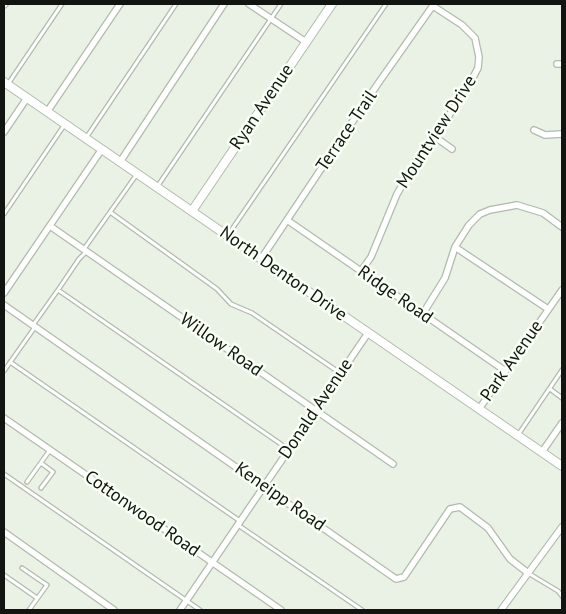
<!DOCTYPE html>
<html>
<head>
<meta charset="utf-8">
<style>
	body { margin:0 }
	#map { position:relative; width:566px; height:614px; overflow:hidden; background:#eaf2e6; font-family:"PT Sans",sans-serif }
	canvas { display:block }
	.frame { position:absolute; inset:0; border:5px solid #111410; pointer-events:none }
</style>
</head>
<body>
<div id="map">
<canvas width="566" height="614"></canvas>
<div class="frame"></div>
</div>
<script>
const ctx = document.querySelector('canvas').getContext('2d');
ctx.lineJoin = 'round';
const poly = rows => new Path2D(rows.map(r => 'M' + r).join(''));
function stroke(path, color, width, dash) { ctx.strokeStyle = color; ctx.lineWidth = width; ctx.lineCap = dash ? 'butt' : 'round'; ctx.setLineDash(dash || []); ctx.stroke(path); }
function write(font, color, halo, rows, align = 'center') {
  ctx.font = font + ' "PT Sans",sans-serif'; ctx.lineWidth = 5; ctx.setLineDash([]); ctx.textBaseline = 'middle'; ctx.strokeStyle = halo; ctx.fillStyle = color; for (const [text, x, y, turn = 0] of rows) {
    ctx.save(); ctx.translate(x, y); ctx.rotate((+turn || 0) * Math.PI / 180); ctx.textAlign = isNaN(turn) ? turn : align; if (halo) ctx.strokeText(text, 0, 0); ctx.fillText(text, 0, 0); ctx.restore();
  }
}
const service = poly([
	[8,84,62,4],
	[86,138,176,4],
	[157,187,281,4],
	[110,212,217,289,231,304,252,313,340,373],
	[4,214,65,124],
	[228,235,386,4],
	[84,249,137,174],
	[58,290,79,259,87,251],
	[33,325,58,290,288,449],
	[10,362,240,521],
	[4,371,35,327],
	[550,389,562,398],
	[518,435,562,370],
	[41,463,53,472,41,488],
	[4,474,200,610],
	[27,482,50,450],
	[238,525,362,610],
	[22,568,47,585,29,610],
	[528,573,558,591,562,596],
	[4,575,37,598]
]);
const minor = poly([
	[249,4,306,42],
	[4,5,5,4],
	[557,64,562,64],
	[47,112,120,4],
	[534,130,545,135,562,134],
	[4,132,27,98],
	[435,137,452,149],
	[120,162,224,4],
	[287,220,504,370],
	[50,226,393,464],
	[455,247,548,309],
	[261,259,377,85,434,4],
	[361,271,371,257,397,194,407,177,415,162,435,137,471,81,478,68,479,57,475,38,462,25,433,6],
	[4,293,102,149],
	[4,305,396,579,404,577,450,509,460,507,488,528,510,559,528,573],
	[422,315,445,278,455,247,469,225,480,214,490,210,517,205,543,213,562,227],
	[479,409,562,290],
	[4,418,281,610],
	[542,452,562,423],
	[4,532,114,610],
	[180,610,368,333],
	[501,610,562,527]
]);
const tertiary = poly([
	[4,82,562,466],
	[192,211,332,4]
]);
const streetNames = [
	["Ryan Avenue",262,107,-56],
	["Terrace Trail",347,131,-56],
	["Mountview Drive",437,132,-57],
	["North Denton Drive",283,274,35],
	["Ridge Road",395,295,35],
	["Willow Road",221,345,35],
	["Park Avenue",512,361,-55],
	["Donald Avenue",316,409,-56],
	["Keneipp Road",280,497,35],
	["Cottonwood Road",142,514,35]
];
stroke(service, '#b2baae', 5.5);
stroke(minor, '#b2baae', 8);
stroke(tertiary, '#b2baae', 10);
stroke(service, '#fff', 3);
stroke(minor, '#fff', 5.5);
stroke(tertiary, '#fff', 8);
write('18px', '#111410', '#f8fff5', streetNames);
</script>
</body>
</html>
